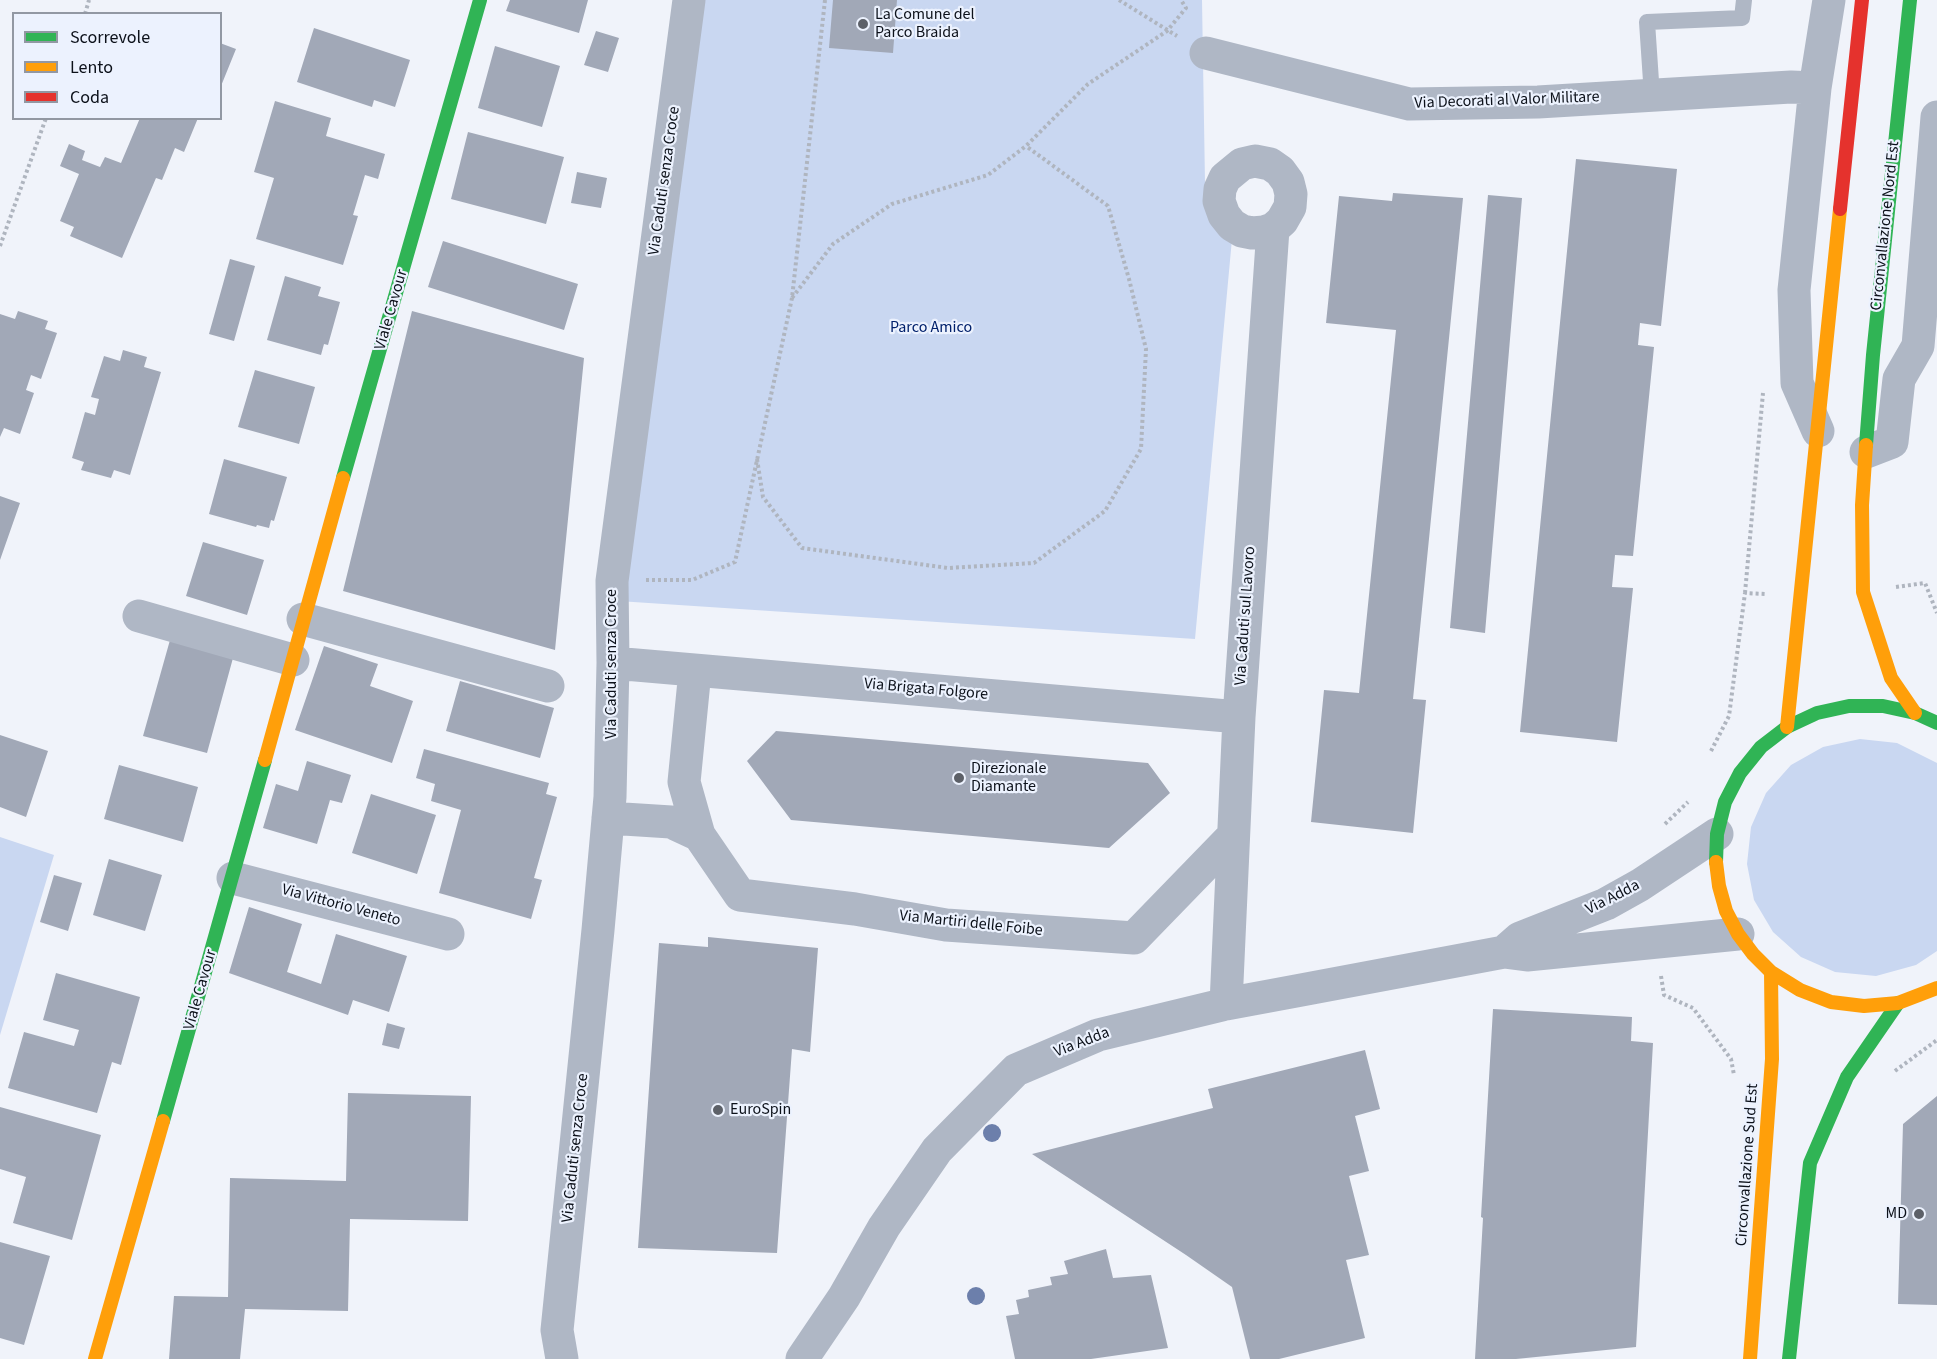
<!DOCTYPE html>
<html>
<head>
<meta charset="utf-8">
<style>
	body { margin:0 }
	#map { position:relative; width:1937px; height:1359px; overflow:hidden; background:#f0f3fa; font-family:"Source Sans 3",sans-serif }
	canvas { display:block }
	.legend { position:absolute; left:12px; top:12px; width:210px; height:108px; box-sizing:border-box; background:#ecf2fe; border:2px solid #9298a3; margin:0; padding:8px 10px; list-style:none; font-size:18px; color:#0c111a }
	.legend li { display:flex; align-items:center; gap:12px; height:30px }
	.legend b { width:30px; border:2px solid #9298a3 }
</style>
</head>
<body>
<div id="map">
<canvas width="1937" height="1359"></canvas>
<ul class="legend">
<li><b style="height:8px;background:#30b455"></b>Scorrevole</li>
<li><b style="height:8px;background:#ff9f0a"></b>Lento</li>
<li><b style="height:8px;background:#e5322d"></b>Coda</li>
</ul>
</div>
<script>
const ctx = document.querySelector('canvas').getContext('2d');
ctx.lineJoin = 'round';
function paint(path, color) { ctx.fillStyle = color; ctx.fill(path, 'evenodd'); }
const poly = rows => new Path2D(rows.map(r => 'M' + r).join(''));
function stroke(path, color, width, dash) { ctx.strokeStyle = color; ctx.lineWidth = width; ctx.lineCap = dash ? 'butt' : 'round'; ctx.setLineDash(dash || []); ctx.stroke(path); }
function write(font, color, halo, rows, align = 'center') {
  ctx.font = font + ' "Source Sans 3",sans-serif'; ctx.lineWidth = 4.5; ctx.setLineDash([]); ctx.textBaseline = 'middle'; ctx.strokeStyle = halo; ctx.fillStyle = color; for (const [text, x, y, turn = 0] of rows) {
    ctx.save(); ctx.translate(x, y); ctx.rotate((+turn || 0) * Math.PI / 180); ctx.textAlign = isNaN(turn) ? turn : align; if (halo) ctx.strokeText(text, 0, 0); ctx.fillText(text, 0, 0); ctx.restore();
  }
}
const green = poly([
	[680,0,1202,0,1205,183,1232,239,1195,639,603,600],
	[1860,739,1897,743,1937,763,1937,951,1916,965,1876,976,1835,972,1801,957,1773,932,1754,900,1747,864,1751,827,1766,793,1791,765,1823,747],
	[0,837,54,855,0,1035]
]);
const building = poly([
	[510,0,588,0,579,33,506,11],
	[833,0,897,0,893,53,829,48],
	[314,28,410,60,395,107,374,100,372,107,297,82],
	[596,31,619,38,608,72,584,65],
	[220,43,236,49,221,86,220,86],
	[495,46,560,66,542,127,478,108],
	[275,101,331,118,326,136,385,154,378,179,365,175,353,215,358,216,343,265,256,239,274,178,254,172],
	[140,118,198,118,184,152,175,148,162,180,156,178,122,258,70,236,74,227,60,221,79,174,60,166,69,144,85,151,82,160,100,167,105,157,121,163],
	[468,132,564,157,546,224,451,199],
	[1576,159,1677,169,1661,326,1640,323,1638,345,1654,347,1633,556,1615,555,1612,587,1633,588,1617,742,1520,732],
	[577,172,607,178,601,208,571,203],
	[1393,193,1463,198,1413,699,1426,700,1413,833,1311,822,1324,690,1359,693,1396,330,1326,323,1339,196,1392,201],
	[1488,195,1522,198,1485,633,1450,628],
	[443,241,578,284,564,330,428,287],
	[230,259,255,266,234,341,209,334],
	[285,276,321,287,318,296,340,302,328,345,324,344,321,355,267,340],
	[18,311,48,321,45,329,57,333,41,379,31,375,26,390,34,393,20,434,4,428,0,437,0,314,15,319],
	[412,311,584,358,555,650,343,591],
	[123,350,147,357,144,367,161,372,130,475,114,470,111,478,81,470,84,462,72,458,85,412,95,415,99,399,91,397,104,356,120,361],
	[255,370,315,387,299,444,238,427],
	[224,459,287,477,274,521,271,520,269,528,257,525,256,527,209,514],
	[0,496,20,503,0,560],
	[203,542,264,560,247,615,186,596],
	[170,640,233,658,207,753,143,736],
	[324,646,378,664,370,686,413,701,392,763,295,730],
	[460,681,554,708,540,758,446,731],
	[776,731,1148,763,1170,793,1109,848,791,820,747,761],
	[0,735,48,751,26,817,0,807],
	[424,749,549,783,546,794,557,797,534,878,542,880,531,919,439,893,461,810,431,801,435,784,416,778],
	[307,761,351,775,342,803,330,800,317,844,263,828,276,784,298,791],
	[119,765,198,787,183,842,104,819],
	[371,794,436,815,417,874,352,853],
	[109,859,162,875,145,931,93,915],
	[54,875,82,883,68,931,40,922],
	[249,907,302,924,287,972,321,984,336,934,407,956,389,1012,353,1000,348,1015,229,973],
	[708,937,818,948,810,1052,792,1049,777,1253,638,1248,659,943,708,947],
	[56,973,140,997,121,1065,112,1062,97,1113,8,1088,24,1032,74,1046,79,1030,43,1020],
	[1493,1009,1632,1017,1631,1041,1653,1043,1636,1347,1516,1359,1475,1359,1483,1218,1481,1217],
	[387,1023,405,1028,399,1049,382,1045],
	[1365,1050,1380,1109,1355,1116,1369,1171,1349,1176,1369,1255,1346,1260,1365,1338,1279,1359,1250,1359,1232,1287,1186,1255,1032,1154,1213,1108,1208,1089],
	[348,1093,471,1096,468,1221,350,1219,348,1311,245,1309,240,1359,169,1359,174,1296,228,1297,230,1178,346,1181],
	[1937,1096,1937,1305,1898,1304,1903,1124],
	[0,1107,101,1135,72,1240,13,1223,26,1177,0,1169],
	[0,1242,50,1256,24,1345,0,1338],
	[1106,1249,1113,1278,1151,1275,1168,1348,1091,1359,1015,1359,1006,1316,1019,1314,1016,1300,1029,1297,1028,1290,1052,1285,1050,1277,1068,1274,1064,1261]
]);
const path = poly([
	[825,0,792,298,833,244,892,204,988,175,1026,146,1088,84,1167,31,1186,8,1181,0],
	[1119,0,1177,36],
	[85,14,89,0],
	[0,246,46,118],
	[757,459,763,497,802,548,948,568,1034,563,1105,511,1141,449,1146,349,1129,279,1108,206,1026,146],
	[646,580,692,580,735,562,792,298],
	[1896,587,1925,583,1937,613],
	[1745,593,1763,393],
	[1711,751,1729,716,1745,593,1765,594],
	[1665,824,1688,802],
	[1661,976,1664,995,1693,1008,1731,1059,1734,1075],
	[1895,1071,1937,1040]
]);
const lane = poly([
	[1652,96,1647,22,1742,18,1744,0]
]);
const street = poly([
	[1206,53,1409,104,1538,102,1791,87,1815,88],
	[1818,431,1797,383,1794,290,1815,88,1829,0],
	[1866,452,1892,442,1899,379,1918,346,1937,117],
	[139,616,293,660],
	[303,619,548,686],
	[613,663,1239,717],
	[695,671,684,782,699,835,740,895,855,909,946,925,1134,938,1233,836],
	[608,818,671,822,699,835],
	[233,878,448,934],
	[1504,952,1520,938,1606,904,1640,885,1717,834],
	[1226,1004,1239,717,1273,229,1282,221,1290,207,1291,194,1288,182,1280,171,1270,164,1255,161,1242,164,1225,178,1220,189,1219,201,1224,215,1232,225,1242,231,1252,233,1264,232,1273,229],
	[562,1359,557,1330,598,930,610,797,613,663,612,581,689,0],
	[802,1359,844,1297,884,1227,937,1150,1016,1070,1098,1035,1226,1004,1296,991,1504,952,1527,955,1738,934]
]);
const fast = poly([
	[1866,445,1873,355,1910,0],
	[343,478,480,0],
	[1716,862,1717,834,1725,802,1740,773,1761,747,1787,727,1817,713,1849,706,1883,706,1915,713,1937,723],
	[163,1121,265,760],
	[1789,1359,1810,1163,1847,1077,1898,1003]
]);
const slow = poly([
	[1866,445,1862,505,1863,592,1891,678,1915,713],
	[1787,727,1840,209],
	[265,760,343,478],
	[1716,862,1719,886,1726,911,1738,934,1753,954,1771,972,1800,990,1831,1002,1864,1006,1898,1003,1937,988],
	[95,1359,163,1121],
	[1750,1359,1772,1059,1771,972]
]);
const jam = poly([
	[1840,209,1862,0]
]);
const trees = [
	[992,1133],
	[976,1296]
];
const markers = [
	[863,24,6,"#5c6068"],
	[959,778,6,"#5c6068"],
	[718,1110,6,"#5c6068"],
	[1919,1214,6,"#5c6068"]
];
const poiNames = [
	["La Comune del",875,15],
	["Parco Braida",875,33],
	["Direzionale",971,769],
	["Diamante",971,787],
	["EuroSpin",730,1110],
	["MD",1907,1214,"right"]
];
const streetNames = [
	["Via Decorati al Valor Militare",1507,101,-2],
	["Via Caduti senza Croce",665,181,-82],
	["Circonvallazione Nord Est",1886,226,-84],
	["Viale Cavour",392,310,-74],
	["Via Caduti sul Lavoro",1246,616,-86],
	["Via Caduti senza Croce",612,664,-90],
	["Via Brigata Folgore",926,690,5],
	["Via Adda",1613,898,-27],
	["Via Vittorio Veneto",341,906,15],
	["Via Martiri delle Foibe",971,924,6],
	["Viale Cavour",201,990,-74],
	["Via Adda",1082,1043,-21],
	["Via Caduti senza Croce",576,1148,-84],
	["Circonvallazione Sud Est",1748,1165,-86]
];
const parkNames = [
	["Parco Amico",931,328]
];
paint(green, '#c9d7f1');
paint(building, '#a1a8b7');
stroke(path, '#afb5bf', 4, [3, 3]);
stroke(lane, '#afb7c5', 16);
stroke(street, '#afb7c5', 33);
stroke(fast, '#30b455', 14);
stroke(slow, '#ff9f0a', 14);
stroke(jam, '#e5322d', 14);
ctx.fillStyle = '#6c7fab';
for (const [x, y] of trees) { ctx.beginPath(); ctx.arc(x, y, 9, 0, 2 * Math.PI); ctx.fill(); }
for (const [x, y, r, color] of markers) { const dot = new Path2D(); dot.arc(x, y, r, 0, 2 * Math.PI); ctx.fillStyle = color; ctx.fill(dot); stroke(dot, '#ecf2fe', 2); }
write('16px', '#0c111a', '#ecf2fe', poiNames, 'left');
write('16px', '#0c111a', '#ecf2fe', streetNames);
write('16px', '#00206b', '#ecf2fe', parkNames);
</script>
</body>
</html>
